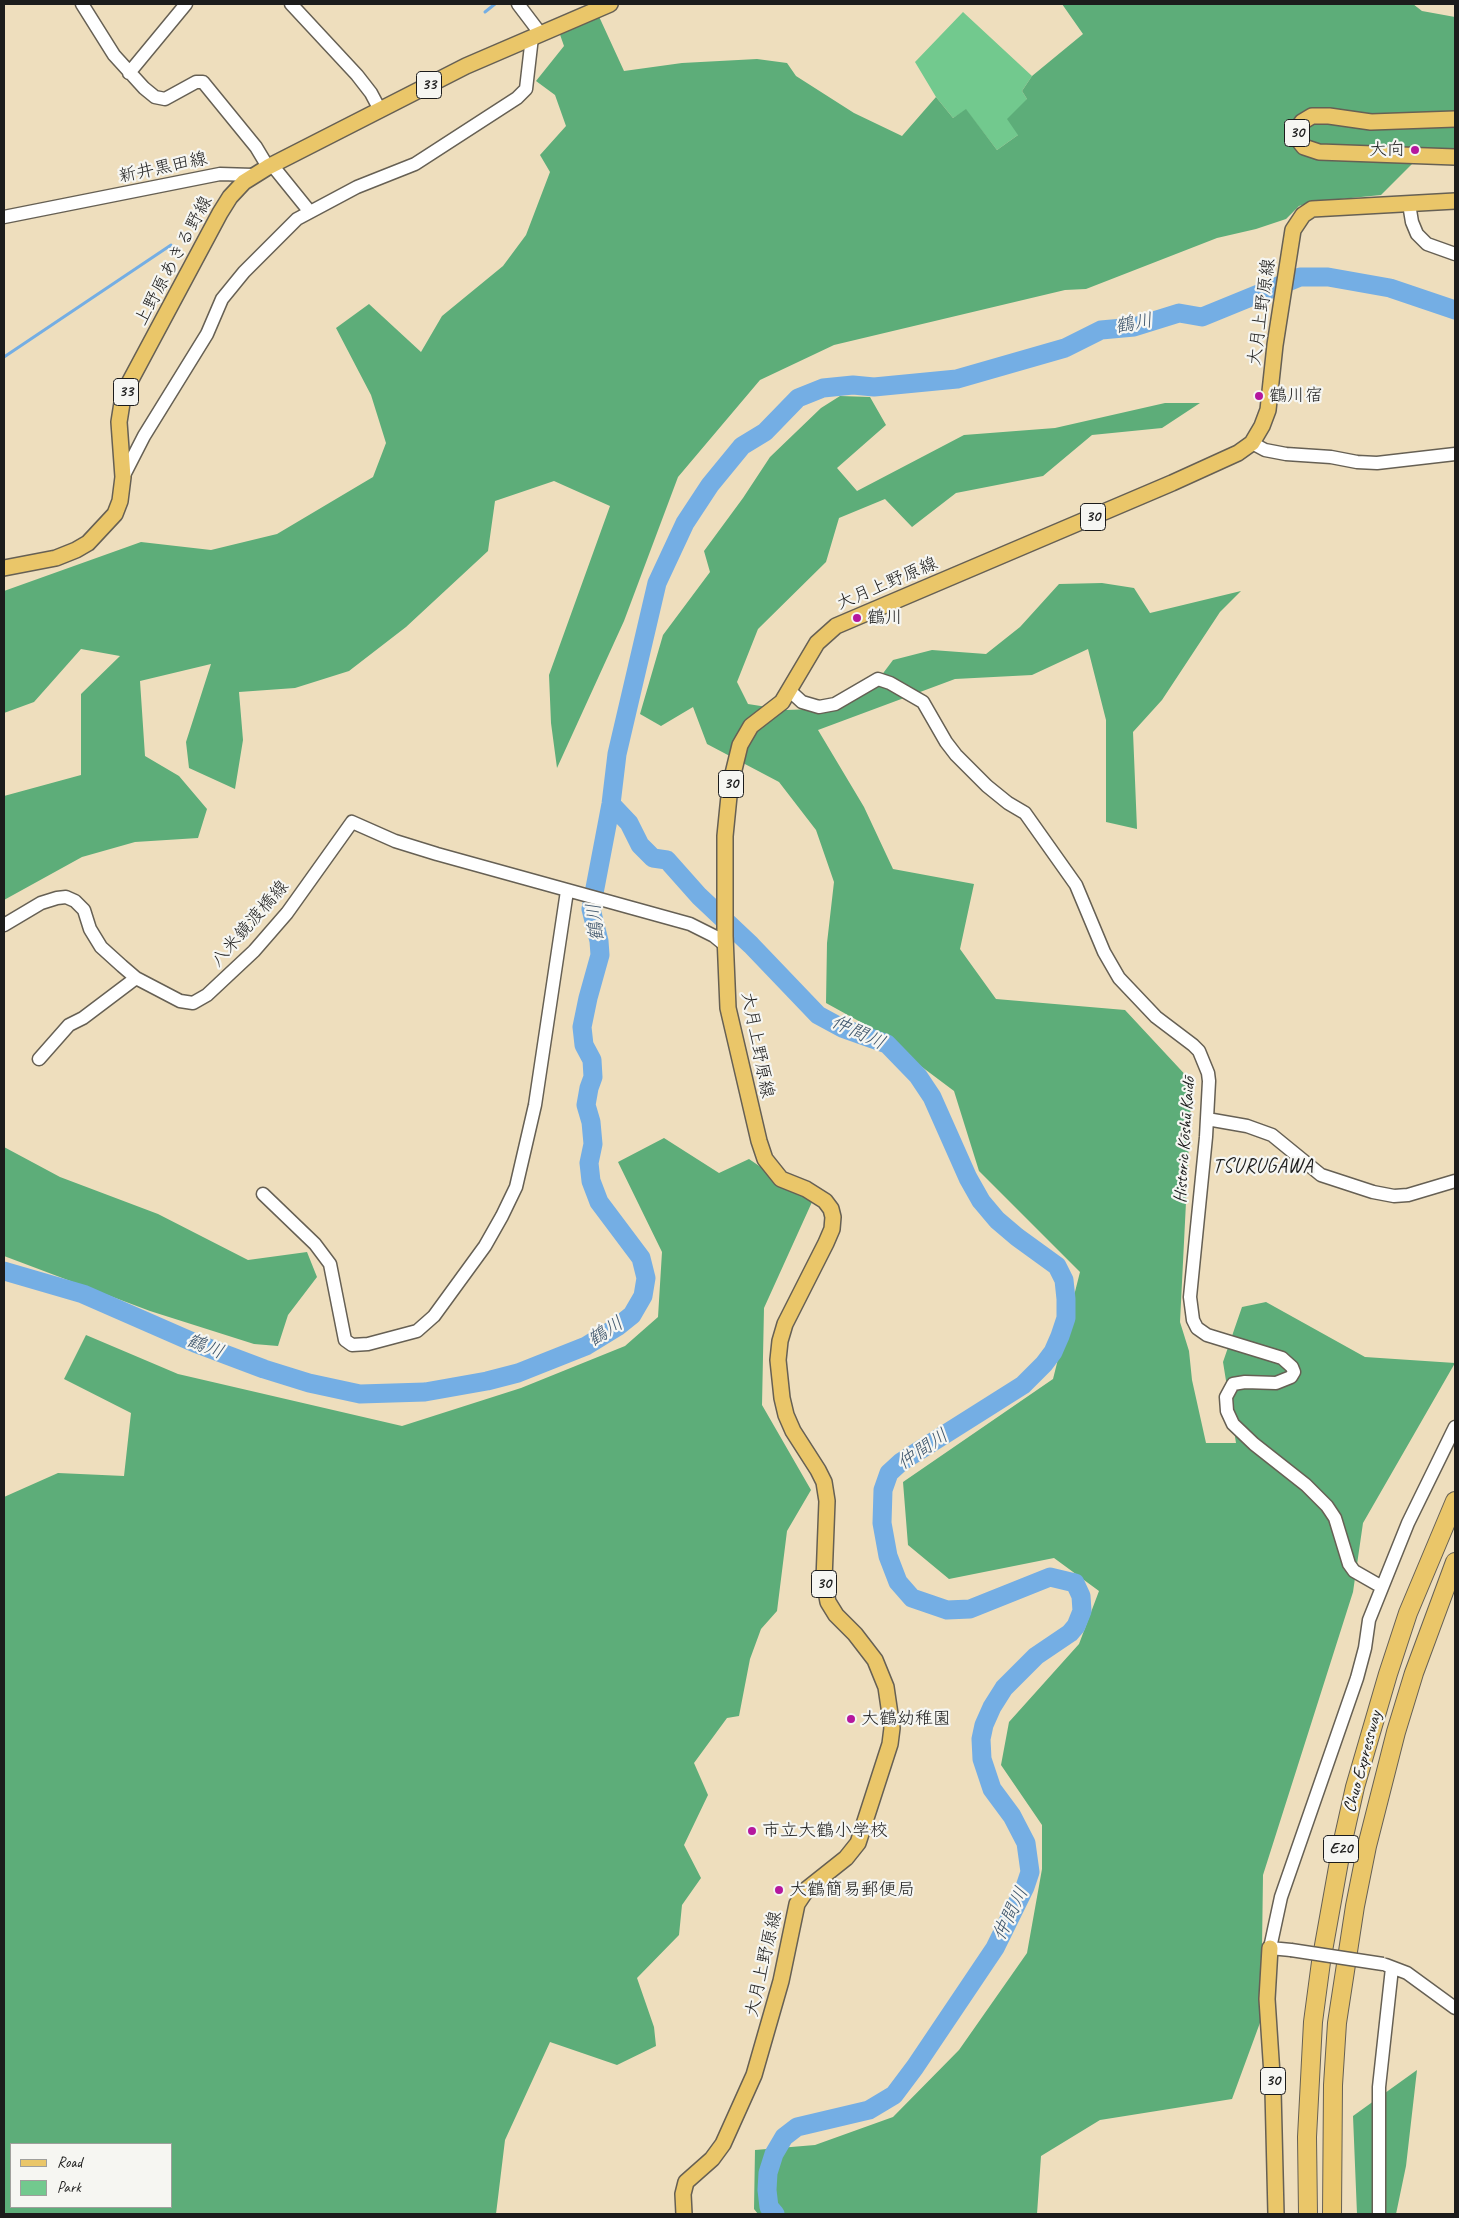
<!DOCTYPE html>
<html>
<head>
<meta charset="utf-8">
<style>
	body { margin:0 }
	#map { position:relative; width:1459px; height:2218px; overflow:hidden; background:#eedebd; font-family:Caveat,sans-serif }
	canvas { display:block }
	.frame { position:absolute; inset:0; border:5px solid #1c1c1c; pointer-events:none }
	.legend { position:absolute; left:10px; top:2143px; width:162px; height:65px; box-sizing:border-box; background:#f6f6f2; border:1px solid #9f9f9c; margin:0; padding:6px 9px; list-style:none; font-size:15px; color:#1c1c1c }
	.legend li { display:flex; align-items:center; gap:10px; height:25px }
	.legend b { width:25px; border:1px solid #9f9f9c }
</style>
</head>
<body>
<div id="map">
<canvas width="1459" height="2218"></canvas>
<div class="frame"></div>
<ul class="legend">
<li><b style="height:6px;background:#eac669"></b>Road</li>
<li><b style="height:14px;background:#72c98e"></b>Park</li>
</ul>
</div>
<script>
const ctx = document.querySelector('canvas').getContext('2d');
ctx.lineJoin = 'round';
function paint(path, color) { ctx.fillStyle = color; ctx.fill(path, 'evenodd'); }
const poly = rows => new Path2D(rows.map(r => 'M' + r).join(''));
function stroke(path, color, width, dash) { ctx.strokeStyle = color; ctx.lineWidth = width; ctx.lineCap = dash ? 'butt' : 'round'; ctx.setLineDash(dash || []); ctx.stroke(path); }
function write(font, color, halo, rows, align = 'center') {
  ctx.font = font + ' Caveat,"Klee One",sans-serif'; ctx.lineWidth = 4.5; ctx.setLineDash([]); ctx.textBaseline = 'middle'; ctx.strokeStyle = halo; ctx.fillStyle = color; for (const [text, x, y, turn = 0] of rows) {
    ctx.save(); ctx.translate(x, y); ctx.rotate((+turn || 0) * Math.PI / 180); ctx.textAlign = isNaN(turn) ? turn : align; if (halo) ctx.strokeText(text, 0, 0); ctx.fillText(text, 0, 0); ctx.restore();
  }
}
const green = poly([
	[963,12,1032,76,1022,91,1027,99,1018,135,997,150,966,110,953,118,936,97,915,62]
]);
const forest = poly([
	[1062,4,1413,4,1422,11,1455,17,1455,149,1424,152,1381,195,1311,202,1299,206,1286,219,1256,229,1217,238,1086,289,1065,290,834,345,760,380,678,477,624,621,557,768,551,723,549,675,610,506,554,481,495,501,488,551,406,627,349,671,295,688,239,692,243,740,235,789,189,768,186,742,211,664,140,681,145,756,179,776,207,809,198,838,135,842,82,857,4,900,4,796,81,775,81,694,120,656,81,649,34,702,4,713,4,591,141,542,211,550,277,534,373,477,386,443,371,395,336,328,369,304,421,352,442,316,503,266,526,235,550,172,540,155,566,126,555,95,536,81,564,46,557,26,596,10,624,71,682,63,757,59,787,63,796,76,854,113,902,136,936,97,953,118,966,109,997,150,1018,135,1007,119,1027,99,1022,91,1032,76,1083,34],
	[840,396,870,397,886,425,837,468,857,491,964,435,1055,428,1165,403,1200,403,1162,428,1092,435,1043,476,956,493,912,527,885,499,839,518,826,562,758,629,737,682,748,704,786,710,814,709,875,684,893,660,932,650,986,654,1020,627,1059,584,1102,583,1134,588,1150,613,1241,591,1220,612,1162,700,1133,732,1137,829,1106,822,1106,720,1088,649,1032,675,955,679,818,730,864,807,893,869,974,884,960,949,996,999,1125,1010,1192,1082,1180,1322,1189,1351,1192,1380,1206,1443,1236,1443,1223,1362,1242,1307,1266,1302,1365,1357,1455,1363,1363,1523,1353,1592,1263,1875,1261,2020,1232,2099,1100,2120,1041,2156,1037,2214,758,2214,754,2209,755,2150,815,2145,893,2117,959,2050,1027,1953,1042,1869,1042,1825,1001,1765,1009,1722,1079,1644,1099,1591,1054,1558,949,1579,908,1545,903,1482,1053,1379,1080,1272,979,1171,954,1091,866,1025,826,1003,827,943,834,882,816,830,779,782,707,744,693,707,661,726,640,714,663,635,710,572,704,551,743,498,770,457,821,408],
	[664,1138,719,1173,749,1159,812,1202,764,1308,762,1405,811,1490,787,1531,777,1611,761,1629,750,1659,739,1716,727,1718,694,1763,708,1795,684,1845,701,1878,682,1905,679,1935,637,1978,654,2027,656,2046,617,2065,550,2042,505,2140,496,2214,4,2214,4,1497,58,1473,124,1476,131,1413,64,1379,86,1335,178,1374,402,1426,521,1388,625,1346,658,1317,662,1252,618,1162],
	[11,2144,171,2144,171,2207,11,2207],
	[4,1147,60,1177,158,1214,248,1260,307,1252,317,1277,288,1315,278,1346,254,1344,150,1311,4,1256],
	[1417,2070,1406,2166,1396,2214,1357,2214,1353,2116]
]);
const stream = poly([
	[485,12,495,4],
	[4,357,171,245]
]);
const river = poly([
	[611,804,629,823,640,845,653,858,667,860,699,896,751,945,818,1015,842,1028,887,1044,918,1076,932,1097,968,1178,981,1201,997,1220,1017,1237,1057,1266,1064,1280,1066,1299,1066,1318,1060,1336,1053,1352,1044,1364,1023,1385,901,1462,889,1473,883,1490,882,1523,888,1556,898,1582,912,1598,947,1610,970,1609,1050,1577,1075,1583,1081,1596,1082,1611,1076,1626,1070,1633,1036,1656,1004,1688,992,1707,984,1725,981,1739,982,1759,992,1789,1012,1816,1026,1843,1030,1872,1025,1887,995,1948,915,2067,894,2095,869,2110,797,2127,784,2137,774,2154,768,2173,767,2190,769,2207,775,2214],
	[4,1271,83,1294,195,1343,264,1369,309,1383,360,1394,425,1392,487,1381,518,1373,586,1346,617,1327,632,1315,643,1296,646,1278,641,1258,599,1202,591,1181,589,1163,593,1144,591,1122,586,1105,589,1088,593,1077,592,1060,584,1045,582,1027,588,998,600,955,599,941,591,909,611,804,617,754,657,583,685,523,710,485,742,446,765,432,798,398,823,388,853,385,874,387,957,379,1065,348,1101,330,1134,327,1179,313,1202,317,1300,277,1328,277,1390,288,1455,310]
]);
const minor = poly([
	[82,4,114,55,144,88,155,97,165,99,196,82,203,82,256,147,268,167],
	[291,4,357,75,371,93,380,110],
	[518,4,540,33],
	[129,73,186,4],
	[272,165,310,212],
	[1409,204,1412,222,1417,234,1427,244,1455,254],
	[4,217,220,174,253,175],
	[1252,443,1265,450,1286,454,1331,457,1357,462,1377,463,1455,454],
	[123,477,144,436,207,334,222,299,244,272,297,219,357,187,415,164,517,98,526,89,532,37],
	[790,691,802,702,819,707,835,704,878,679,890,683,923,702,946,742,956,755,987,786,1008,803,1025,813,1076,885,1104,952,1119,978,1156,1017,1193,1045,1199,1051,1208,1073,1209,1081,1206,1137,1190,1297,1193,1320,1197,1328,1207,1335,1282,1358,1292,1367,1294,1372,1291,1377,1276,1383,1245,1382,1233,1384,1226,1397,1227,1411,1233,1424,1254,1444,1306,1485,1327,1506,1335,1518,1349,1564,1354,1571,1382,1587],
	[4,925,41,903,57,898,66,897,75,901,84,910,90,929,101,947,122,966,136,978,180,1001,193,1003,207,995,254,951,287,913,352,822,395,841,437,854,690,924,714,936,725,945],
	[39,1059,69,1025,83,1018,136,978],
	[1207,1119,1247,1126,1272,1135,1321,1175,1373,1192,1394,1196,1408,1195,1455,1181],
	[263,1194,315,1244,330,1264,345,1340,352,1345,368,1344,417,1331,434,1316,485,1246,502,1216,516,1187,535,1105,567,891],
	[1291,1950,1270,1948,1281,1897,1357,1678,1365,1648,1369,1620,1408,1523,1455,1427],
	[1386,1965,1407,1973,1455,2008],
	[1379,2214,1379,2087,1392,1968]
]);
const major = poly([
	[1455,119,1371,122,1329,116,1312,116,1302,122,1297,129,1296,137,1304,147,1319,152,1455,157],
	[4,568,56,558,76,550,88,543,115,514,120,501,123,477,119,422,122,403,128,385,220,213,230,197,244,182,268,167,466,66,610,4],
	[1270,1948,1267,1999,1273,2090,1276,2214],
	[684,2214,683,2194,686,2182,712,2159,723,2144,754,2075,781,1981,797,1904,807,1889,846,1858,858,1843,890,1744,892,1728,886,1687,875,1660,855,1634,836,1615,828,1602,824,1580,827,1501,824,1482,818,1470,793,1431,786,1415,782,1398,778,1360,780,1341,785,1324,826,1243,832,1229,833,1217,831,1209,825,1201,806,1189,781,1179,765,1159,759,1141,728,1008,725,936,725,836,730,786,740,745,751,726,782,702,817,643,836,626,1172,483,1238,453,1252,443,1262,426,1268,410,1275,345,1293,230,1303,215,1312,209,1455,201]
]);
const highway = poly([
	[1308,2214,1307,2137,1313,2022,1321,1962,1342,1845,1355,1787,1388,1674,1408,1613,1455,1501],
	[1332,2214,1333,2085,1337,2023,1355,1906,1367,1846,1396,1732,1414,1673,1455,1562]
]);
const minorBridge = poly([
	[1291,1950,1383,1964]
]);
const markers = [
	[1415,150,5,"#b5179e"],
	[1259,396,5,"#b5179e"],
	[857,618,5,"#b5179e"],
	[851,1719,5,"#b5179e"],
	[752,1831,5,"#b5179e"],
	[779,1890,5,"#b5179e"]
];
const shields = [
	[429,85,25],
	[1297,133,25],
	[126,392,25],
	[1093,517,25],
	[731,784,25],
	[824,1584,25],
	[1341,1849,35],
	[1273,2081,25]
];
const shieldNames = [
	["33",429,85],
	["30",1297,133],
	["33",126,392],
	["30",1093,517],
	["30",731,784],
	["30",824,1584],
	["E20",1341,1849],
	["30",1273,2081]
];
const poiNames = [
	["大向",1405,150,"right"],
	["鶴川宿",1269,396],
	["鶴川",867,618],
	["大鶴幼稚園",861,1719],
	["市立大鶴小学校",762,1831],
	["大鶴簡易郵便局",789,1890]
];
const streetNames = [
	["新井黒田線",163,168,-12],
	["上野原あきる野線",174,261,-62],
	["大月上野原線",1262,312,-82],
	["大月上野原線",887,584,-23],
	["八米鏡渡橋線",250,924,-49],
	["大月上野原線",757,1045,79],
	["Historic Kōshū Kaidō",1185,1140,-86],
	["Chuo Expressway",1363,1762,-75],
	["大月上野原線",764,1964,-77]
];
const waterNames = [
	["鶴川",1134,324,-11],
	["鶴川",596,922,-96],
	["仲間川",858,1033,25],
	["鶴川",606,1332,-33],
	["鶴川",205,1347,21],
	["仲間川",923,1450,-34],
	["仲間川",1011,1914,-64]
];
const quarterNames = [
	["TSURUGAWA",1263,1167]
];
paint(green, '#72c98e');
paint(forest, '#5dad79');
stroke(stream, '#74aee4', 3);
stroke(river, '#74aee4', 19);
stroke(minor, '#666054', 15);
stroke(major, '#666054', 18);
stroke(highway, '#666054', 20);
stroke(minor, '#fff', 12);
stroke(major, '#eac669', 15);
stroke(highway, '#eac669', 18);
stroke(minorBridge, '#666054', 15, []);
stroke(minorBridge, '#fff', 12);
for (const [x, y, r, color] of markers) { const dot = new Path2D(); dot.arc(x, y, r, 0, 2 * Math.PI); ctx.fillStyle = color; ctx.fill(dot); stroke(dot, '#f6f6f2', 2); }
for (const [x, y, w] of shields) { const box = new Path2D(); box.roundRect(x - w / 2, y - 13.5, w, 27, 4); ctx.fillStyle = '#f6f6f2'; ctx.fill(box); stroke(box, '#1c1c1c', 1); }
write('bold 16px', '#1c1c1c', null, shieldNames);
write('18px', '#1c1c1c', '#f6f6f2', poiNames, 'left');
write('18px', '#1c1c1c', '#f6f6f2', streetNames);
write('italic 19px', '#3f566c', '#f6f6f2', waterNames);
ctx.letterSpacing = '1px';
write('20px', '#1c1c1c', '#f6f6f2', quarterNames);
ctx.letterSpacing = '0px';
</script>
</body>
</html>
